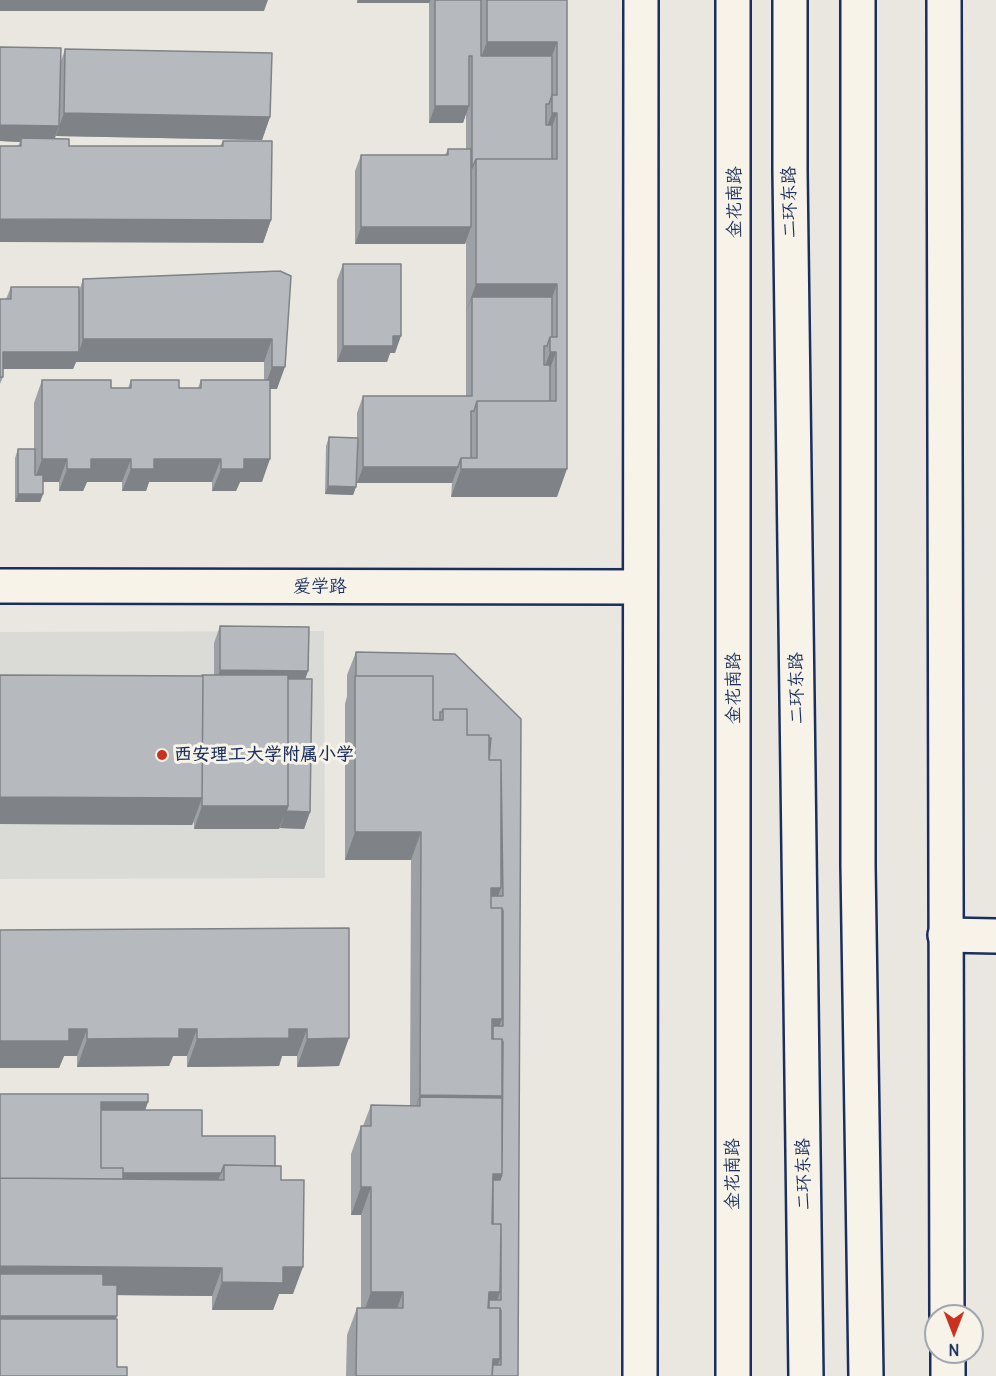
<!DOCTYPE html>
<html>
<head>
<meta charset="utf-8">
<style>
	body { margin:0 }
	#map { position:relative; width:996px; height:1376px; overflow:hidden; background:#eae7e0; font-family:Delius,sans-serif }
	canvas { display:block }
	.north { position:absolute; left:924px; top:1304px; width:60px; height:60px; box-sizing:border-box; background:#f7f3e8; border:2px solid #9fa5b1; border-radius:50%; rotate:180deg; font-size:16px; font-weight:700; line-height:24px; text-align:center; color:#1b2f5e }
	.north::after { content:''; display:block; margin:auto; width:21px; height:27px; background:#c8321e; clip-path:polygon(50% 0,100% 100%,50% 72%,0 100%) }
</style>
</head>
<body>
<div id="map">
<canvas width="996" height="1376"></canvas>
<div class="north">N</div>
</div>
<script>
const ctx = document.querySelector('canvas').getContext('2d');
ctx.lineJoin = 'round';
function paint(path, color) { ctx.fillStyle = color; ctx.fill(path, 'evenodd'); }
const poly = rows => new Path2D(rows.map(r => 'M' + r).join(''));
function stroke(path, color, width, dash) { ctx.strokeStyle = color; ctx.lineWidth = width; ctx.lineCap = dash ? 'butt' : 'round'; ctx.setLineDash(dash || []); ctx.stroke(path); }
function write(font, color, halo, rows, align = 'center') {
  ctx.font = font + ' Delius,"LXGW WenKai TC",sans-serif'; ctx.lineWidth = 6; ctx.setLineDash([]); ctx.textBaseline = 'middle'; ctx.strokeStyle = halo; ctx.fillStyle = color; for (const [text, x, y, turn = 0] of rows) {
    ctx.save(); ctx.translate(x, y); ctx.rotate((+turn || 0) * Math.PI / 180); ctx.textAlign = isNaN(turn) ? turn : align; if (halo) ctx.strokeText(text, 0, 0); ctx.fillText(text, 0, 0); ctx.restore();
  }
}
const built = poly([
	[324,631,325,878,0,879,0,632]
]);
const minor = poly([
	[0,586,640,587],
	[945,935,996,936],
	[640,1376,641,0]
]);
const major = poly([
	[944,0,947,1316],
	[948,1352,948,1376],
	[733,1376,733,0]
]);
const highway = poly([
	[790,0,790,171,806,1376],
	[858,0,858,866,866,1376]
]);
const wall = poly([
	[357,0,567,0,557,497,451,497,452,483,357,483,353,495,325,494,326,446,329,437,357,438,357,413,363,396,466,396,466,242,465,244,355,244,355,171,361,155,445,155,448,149,466,149,466,113,463,123,429,123,429,3,357,3],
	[0,47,61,61,65,49,270,117,262,140,56,136,56,135,55,139,69,146,220,146,223,141,271,220,263,243,18,146,20,142,0,141],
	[343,264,395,353,390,353,387,362,337,362,337,280],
	[280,271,277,389,270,389,262,482,240,482,236,491,212,491,212,482,149,482,146,491,122,491,122,482,87,482,83,491,59,491,59,482,43,482,43,494,40,502,15,502,15,458,18,449,34,449,34,403,42,380,111,388,128,388,131,380,179,388,198,388,201,380,264,380,264,362,76,362,73,369,3,369,3,377,0,384,0,299,6,299,11,287,79,291,83,279],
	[220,626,308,671,305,679,310,812,304,829,280,828,280,827,279,829,194,829,194,822,192,825,0,824,0,675,202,676,214,675,214,643],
	[356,652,521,719,518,1376,346,1376,347,1335,357,1308,361,1308,361,1215,351,1215,351,1154,361,1126,363,1126,371,1105,410,1106,411,860,345,860,345,704,347,696,347,675],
	[349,928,339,1066,297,1067,297,1056,282,1056,279,1066,187,1067,187,1056,173,1056,169,1066,77,1067,77,1056,64,1056,59,1068,0,1068,0,930],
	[148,1102,145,1110,202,1136,275,1166,281,1180,293,1294,279,1294,273,1310,212,1310,212,1296,117,1295,116,1319,117,1367,0,1376]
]);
const shadedWall = poly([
	[0,0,268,0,264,11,0,11],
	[358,0,431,0,429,3,357,3],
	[487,42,557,42,547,70,476,70],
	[435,106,469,106,463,123,429,123],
	[64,113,270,117,262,140,56,136],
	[552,113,557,113,547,140,542,140],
	[0,125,59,126,53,143,21,138,20,142,0,141],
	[0,219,271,220,263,243,0,242],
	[361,227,471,227,465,244,355,244],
	[476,284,557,284,547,312,472,297,466,312],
	[393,336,401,336,395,353,390,353,387,362,337,362,343,346],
	[83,339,272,339,264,362,76,362,73,369,0,369,3,352,79,352],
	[550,352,556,352,546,380,540,380],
	[272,367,285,367,277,389,264,389],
	[42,459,67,459,59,482,34,482],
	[91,459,131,459,122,482,87,482,83,491,59,491,67,469],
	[154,459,221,459,212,482,149,482,146,491,122,491,131,469],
	[244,459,270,459,262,482,240,482,236,491,212,491,221,469],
	[363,467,458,467,452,483,357,483],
	[461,469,567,469,557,497,451,497],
	[328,486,356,487,353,495,325,494],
	[18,494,43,494,40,502,15,502],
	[220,670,308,671,302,688,214,687],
	[0,797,202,798,192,825,0,824],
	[202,806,288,806,279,829,194,829],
	[286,811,310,812,304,829,280,828],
	[355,832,421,832,411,860,345,860],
	[491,888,501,888,493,911,491,911],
	[492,1019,502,1019,494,1042,493,1026],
	[69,1029,87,1029,77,1056,64,1056,59,1068,0,1068,0,1041],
	[179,1029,197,1029,187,1056,173,1056,169,1066,77,1067,87,1039],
	[289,1029,307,1029,297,1056,282,1056,279,1066,187,1067,197,1039],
	[349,1038,339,1066,297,1067,307,1039],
	[420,1095,502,1096,492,1124,420,1106,420,1097,410,1123],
	[101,1102,148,1102,140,1125,100,1125],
	[100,1173,221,1173,215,1189,0,1205],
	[493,1174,502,1174,493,1199],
	[361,1187,371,1187,361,1215,351,1215],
	[0,1266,222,1268,212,1296,0,1294],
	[283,1267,303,1267,293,1294,279,1294,273,1310,212,1310,222,1282],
	[371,1292,403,1292,393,1320,361,1320],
	[489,1292,500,1292,494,1311,489,1311],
	[0,1316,117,1316,108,1339,0,1339],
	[493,1359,500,1359,494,1376,492,1376]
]);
const building = poly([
	[435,0,481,0,481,56,552,56,552,95,549,104,546,104,546,125,552,125,552,159,476,159,472,168,472,56,469,56,469,106,435,106,435,0],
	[487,0,567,0,567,469,461,469,461,458,477,458,477,401,556,401,556,352,550,352,550,337,557,337,557,284,476,284,476,159,557,159,557,113,552,113,552,95,557,95,557,42,487,42,487,0],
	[0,47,61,48,59,126,0,125,0,47],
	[65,49,272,53,270,117,64,113,65,49],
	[21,138,69,139,69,146,223,146,223,141,272,141,271,220,0,219,0,146,21,146,21,138],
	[448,149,471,149,471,227,361,227,361,155,448,155,448,149],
	[343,264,401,264,401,336,393,336,393,346,343,346,343,264],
	[280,271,291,276,285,367,272,367,272,339,83,339,83,279,280,271],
	[11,287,79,287,79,352,3,352,3,377,0,377,0,299,11,299,11,287],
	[472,297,552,297,552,337,550,337,547,346,544,346,544,365,550,365,550,401,477,401,474,411,471,411,471,458,461,458,458,467,363,467,363,396,472,396,472,297],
	[42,380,111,380,111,388,131,388,131,380,179,380,179,388,201,388,201,380,270,380,270,459,244,459,244,469,221,469,221,459,154,459,154,469,131,469,131,459,91,459,91,469,67,469,67,459,42,459,42,380],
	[329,437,358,438,356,487,328,486,329,437],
	[18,449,35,449,35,475,43,475,43,494,18,494,18,449],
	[220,626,309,627,308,671,220,670,220,626],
	[356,652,455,654,521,719,518,1376,492,1376,493,1365,501,1365,501,1311,500,1308,489,1308,489,1300,501,1300,501,1224,493,1224,493,1180,500,1180,502,1174,503,1042,502,1039,493,1039,493,1026,503,1026,503,911,502,908,491,908,491,896,503,896,501,760,489,760,491,738,489,738,489,735,467,735,467,709,443,709,442,712,440,712,440,720,433,720,433,676,356,676,356,652],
	[0,675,203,676,202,798,0,797,0,675],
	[202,675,288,675,288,806,202,806,203,676,202,675],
	[355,676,433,676,433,720,443,720,443,709,467,709,467,735,489,735,489,760,501,760,501,888,491,888,491,908,502,908,502,1019,492,1019,492,1039,502,1039,502,1096,420,1095,421,832,355,832,355,676],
	[288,679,312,679,310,812,286,811,288,806,288,679],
	[349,928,349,1038,307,1039,307,1029,289,1029,289,1038,197,1039,197,1029,179,1029,179,1038,87,1039,87,1029,69,1029,69,1041,0,1041,0,930,349,928],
	[0,1094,148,1094,148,1102,101,1102,101,1168,123,1168,123,1179,0,1178,0,1094],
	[420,1097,502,1098,502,1174,493,1174,492,1224,501,1224,500,1292,489,1292,488,1308,500,1308,500,1359,493,1359,492,1376,356,1376,357,1308,403,1308,403,1292,371,1292,371,1187,361,1187,361,1126,371,1126,371,1105,420,1106,420,1097],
	[101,1110,202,1110,202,1136,275,1136,275,1166,224,1165,221,1173,123,1173,123,1168,101,1168,101,1110],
	[224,1165,281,1166,281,1180,304,1180,303,1267,283,1267,283,1283,222,1282,222,1268,0,1266,0,1178,224,1180,224,1165],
	[0,1274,103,1274,103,1285,117,1285,117,1316,0,1316,0,1274],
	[0,1319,117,1319,117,1367,127,1367,127,1376,0,1376,0,1319]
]);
const markers = [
	[162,755,6,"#c8321e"]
];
const streetNames = [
	["金花南路",735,202,-90],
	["二环东路",790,202,-91],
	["爱学路",320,587],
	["金花南路",734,688,-90],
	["二环东路",797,688,-91],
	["金花南路",733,1174,-90],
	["二环东路",804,1174,-91]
];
const poiNames = [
	["西安理工大学附属小学",174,755]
];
paint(built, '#dadad6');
stroke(minor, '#1b2f5e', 38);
stroke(major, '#1b2f5e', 38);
stroke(highway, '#1b2f5e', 38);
stroke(minor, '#f7f3e8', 33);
stroke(major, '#f7f3e8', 33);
stroke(highway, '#f7f3e8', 33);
paint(wall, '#9da0a4');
paint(shadedWall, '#7f8286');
paint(building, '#b6babf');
stroke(building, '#7f8286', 1.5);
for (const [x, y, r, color] of markers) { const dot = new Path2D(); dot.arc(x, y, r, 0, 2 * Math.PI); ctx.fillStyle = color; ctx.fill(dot); stroke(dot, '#f7f3e8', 2); }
write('18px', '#1b2f5e', '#f7f3e8', streetNames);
write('bold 18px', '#1b2f5e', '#f7f3e8', poiNames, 'left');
</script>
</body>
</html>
